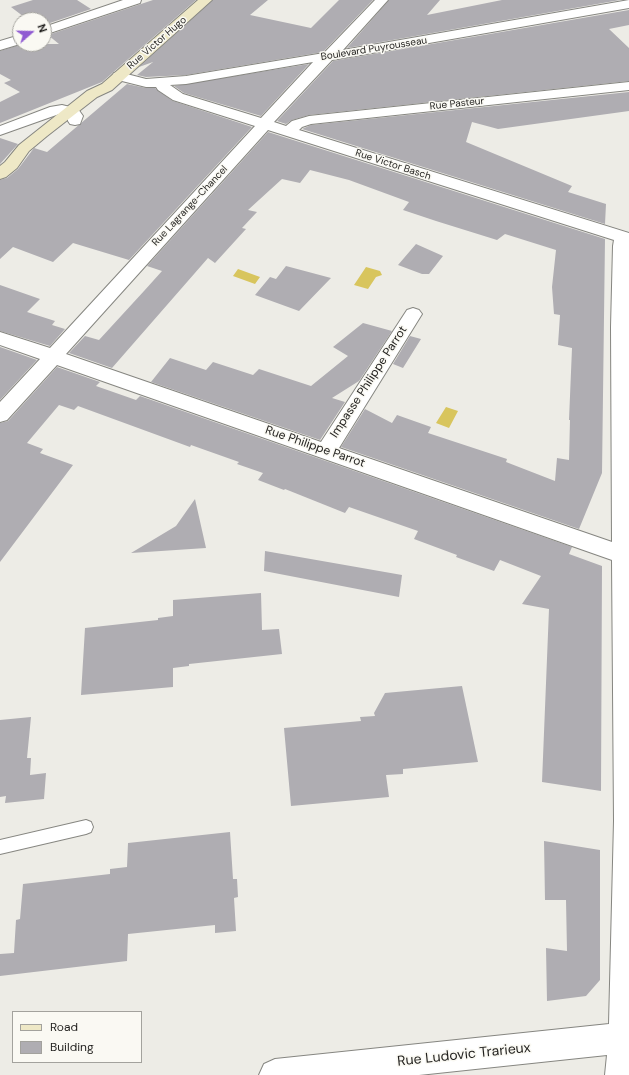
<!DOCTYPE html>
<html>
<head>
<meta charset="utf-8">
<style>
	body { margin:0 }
	#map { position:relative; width:629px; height:1075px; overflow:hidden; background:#edece6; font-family:"DM Sans",sans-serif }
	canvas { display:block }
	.legend { position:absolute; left:12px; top:1011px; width:130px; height:52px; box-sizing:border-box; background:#faf9f3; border:1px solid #a3a29d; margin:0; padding:5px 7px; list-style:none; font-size:12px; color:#201f1d }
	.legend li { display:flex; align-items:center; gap:8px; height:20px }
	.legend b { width:20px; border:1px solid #a3a29d }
	.north { position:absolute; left:12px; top:12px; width:40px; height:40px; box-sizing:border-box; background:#faf9f3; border:1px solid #a3a29d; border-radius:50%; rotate:70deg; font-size:11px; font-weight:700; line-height:16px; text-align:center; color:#201f1d }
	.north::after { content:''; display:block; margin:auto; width:14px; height:18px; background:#905ad2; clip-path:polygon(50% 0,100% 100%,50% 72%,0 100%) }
</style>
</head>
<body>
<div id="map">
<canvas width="629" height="1075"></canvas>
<ul class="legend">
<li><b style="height:5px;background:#eee8c6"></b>Road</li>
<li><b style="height:11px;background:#afadb2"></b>Building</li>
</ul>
<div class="north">N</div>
</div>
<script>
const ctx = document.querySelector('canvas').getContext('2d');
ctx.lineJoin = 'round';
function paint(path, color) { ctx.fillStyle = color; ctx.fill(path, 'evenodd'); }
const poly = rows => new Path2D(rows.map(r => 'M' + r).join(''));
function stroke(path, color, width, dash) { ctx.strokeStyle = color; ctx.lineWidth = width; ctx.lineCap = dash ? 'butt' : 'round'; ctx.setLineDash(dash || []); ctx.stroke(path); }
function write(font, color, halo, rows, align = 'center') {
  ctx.font = font + ' "DM Sans",sans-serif'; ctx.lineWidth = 3; ctx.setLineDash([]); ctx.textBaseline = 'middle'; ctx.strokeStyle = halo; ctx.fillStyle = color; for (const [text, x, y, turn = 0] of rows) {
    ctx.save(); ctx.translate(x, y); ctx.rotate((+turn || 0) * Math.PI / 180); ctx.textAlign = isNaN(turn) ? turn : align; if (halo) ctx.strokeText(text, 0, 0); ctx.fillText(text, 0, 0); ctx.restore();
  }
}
const water = poly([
	[366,267,380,271,382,275,376,277,368,289,354,285],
	[238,269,260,277,255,284,233,276],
	[446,407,458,411,449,428,436,423]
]);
const building = poly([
	[33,0,77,0,91,9,44,25,44,20,28,20,11,7],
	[153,0,196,0,102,82,0,123,0,102,20,92,4,83,11,80,0,74,0,51,22,44,59,44,48,35],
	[213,0,268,0,250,15,311,28,339,0,373,0,323,52,186,75,146,77,137,75,153,62,139,67],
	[389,0,440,0,427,15,502,0,620,0,347,48],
	[629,10,629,25,609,29,629,48,629,81,309,115,292,120,286,124,277,121,333,61],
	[309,64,261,116,184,93,174,86],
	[127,84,146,88,155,88,173,101,252,127,129,260,73,243,53,262,13,247,0,259,0,180,7,178,18,169,34,148,47,152],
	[629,92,629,111,498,129,472,122,466,142,572,186,568,192,606,204,605,224,302,129,311,125],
	[268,132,605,239,602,473,579,529,341,447,365,409,392,423,397,415,431,427,428,433,507,459,506,462,555,481,557,458,569,460,570,420,569,420,572,348,558,345,560,315,554,314,552,287,556,250,505,234,497,240,436,221,403,210,409,202,349,180,310,170,300,183,282,179,248,210,257,212,242,228,246,229,215,263,208,258,112,368,69,353,85,336,99,340,144,291,162,271,147,266],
	[0,138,18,144,0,164],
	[416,244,443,256,429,274,422,274,398,265],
	[286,266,331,278,299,311,255,295,270,277,276,279],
	[0,285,40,299,27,312,55,321,52,325,65,329,50,346,0,331],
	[363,323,392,331,359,381,332,398,345,402,320,440,151,382,170,358,206,370,213,362,253,375,259,369,311,386,348,356,333,347],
	[410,336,421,339,403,368,393,364],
	[0,347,37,360,0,400],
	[57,367,100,382,96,386,136,400,140,396,572,547,569,554,602,566,601,791,542,782,549,609,522,604,541,576,500,560,494,571,456,557,457,555,414,539,418,531,349,507,345,513,285,489,284,490,258,480,263,473,237,464,239,462,191,445,190,447,78,406,74,410,59,405,27,443,43,449,40,453,73,465,0,562,0,423,8,421],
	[195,499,206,548,131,553,176,526],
	[265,551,402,575,399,597,264,571],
	[261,593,262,630,279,629,282,654,189,664,189,666,173,668,173,687,81,695,85,628,158,620,158,618,173,616,173,600],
	[462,686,478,762,403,769,403,774,386,775,389,797,291,806,284,728,361,721,360,717,375,716,374,713,385,693],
	[31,717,27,758,31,758,30,775,46,773,44,799,5,803,6,796,0,797,0,720],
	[230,832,233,879,237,879,238,897,234,898,236,931,215,933,215,925,128,934,127,961,0,976,0,954,14,953,16,920,20,919,23,884,110,874,110,869,127,867,128,843],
	[544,841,600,850,600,980,586,996,547,1001,546,948,567,951,566,900,545,900]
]);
const service = poly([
	[86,820,91,822,93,827,91,832,86,834,0,854,0,840,86,820]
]);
const minor = poly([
	[375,0,388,0,343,50,629,0,629,8,332,60,274,122,286,126,292,121,309,116,629,82,629,90,311,124,302,127,299,130,629,233,629,1075,605,1075,607,1055,419,1075,259,1075,264,1064,275,1059,609,1024,614,821,612,560,57,365,7,420,0,422,0,402,40,359,0,345,0,332,50,348,255,126,173,100,158,90,156,87,146,87,114,79,112,76,114,73,119,72,146,79,186,76,324,53,375,0],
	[313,62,261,118,183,94,170,85,186,84,313,62],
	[268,130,614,240,613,246,611,327,612,542,339,448,422,314,419,310,413,308,407,310,321,442,66,354,268,130],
	[62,105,78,109,83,116,80,124,75,125,70,124,68,121,68,115,62,113,0,135,0,126,50,107,62,105]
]);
const tertiary = poly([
	[123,0,141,0,140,3,44,35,44,27,123,0],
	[20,35,20,44,0,50,0,41,20,35]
]);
const secondary = poly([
	[198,0,212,0,112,90,97,97,47,136,29,151,17,168,6,177,0,179,0,166,5,162,19,145,87,91,102,84,198,0]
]);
const farStreetnames = [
	["Rue Victor Hugo",157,43,-41],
	["Boulevard Puyrousseau",374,49,-9],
	["Rue Pasteur",457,104,-6],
	["Rue Victor Basch",393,165,18],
	["Rue Lagrange-Chancel",190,206,-47]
];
const streetNames = [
	["Impasse Philippe Parrot",369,382,-57],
	["Rue Philippe Parrot",315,447,19]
];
const nearStreetnames = [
	["Rue Ludovic Trarieux",464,1055,-6]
];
paint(water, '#d8c55d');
paint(building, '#afadb2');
stroke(service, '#868681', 2);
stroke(minor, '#868681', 2);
stroke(tertiary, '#868681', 2);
stroke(secondary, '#868681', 2);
paint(service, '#fff');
paint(minor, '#fff');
paint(tertiary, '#fff');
paint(secondary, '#eee8c6');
write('10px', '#201f1d', '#faf9f3', farStreetnames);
write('12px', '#201f1d', '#faf9f3', streetNames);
write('14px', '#201f1d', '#faf9f3', nearStreetnames);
</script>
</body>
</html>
